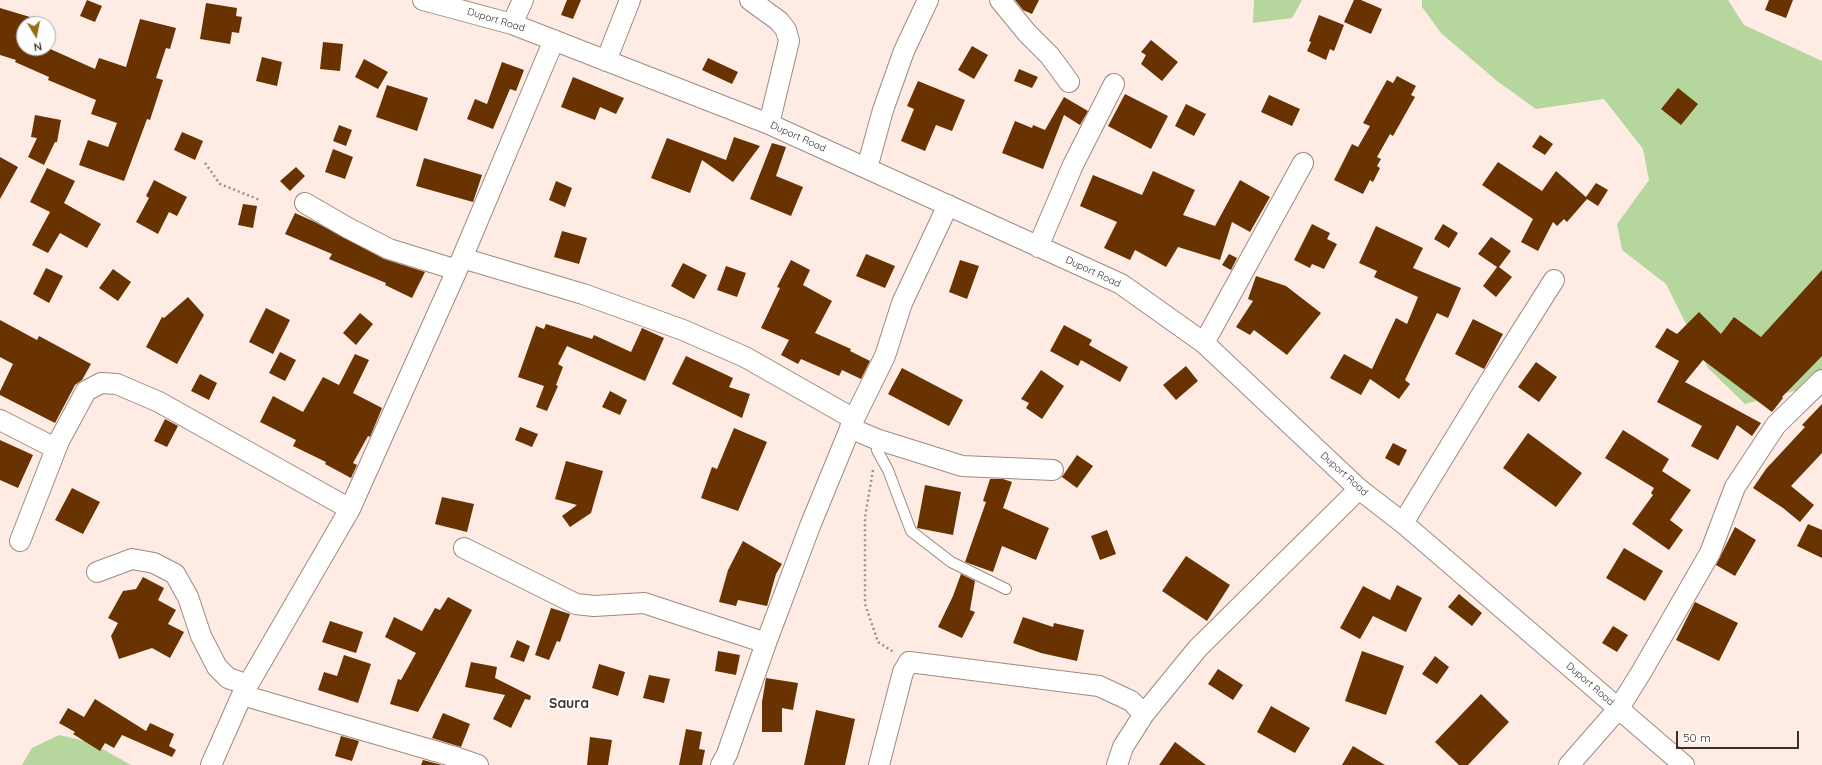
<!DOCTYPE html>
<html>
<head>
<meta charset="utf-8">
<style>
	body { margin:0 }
	#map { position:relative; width:1822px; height:765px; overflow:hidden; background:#feece4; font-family:Quicksand,sans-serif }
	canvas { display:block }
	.north { position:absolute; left:16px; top:16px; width:40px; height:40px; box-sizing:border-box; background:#fefefe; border:1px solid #afacaa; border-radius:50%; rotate:170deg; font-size:11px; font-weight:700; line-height:16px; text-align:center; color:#39302c }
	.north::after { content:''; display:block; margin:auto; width:14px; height:18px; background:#956d17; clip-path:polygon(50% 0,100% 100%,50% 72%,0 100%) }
	.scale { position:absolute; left:1676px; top:731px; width:123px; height:18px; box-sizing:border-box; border:2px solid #39302c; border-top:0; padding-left:5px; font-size:12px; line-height:14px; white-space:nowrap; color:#39302c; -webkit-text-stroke:3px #fefefe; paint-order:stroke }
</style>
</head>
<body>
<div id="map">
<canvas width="1822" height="765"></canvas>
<div class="north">N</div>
<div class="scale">50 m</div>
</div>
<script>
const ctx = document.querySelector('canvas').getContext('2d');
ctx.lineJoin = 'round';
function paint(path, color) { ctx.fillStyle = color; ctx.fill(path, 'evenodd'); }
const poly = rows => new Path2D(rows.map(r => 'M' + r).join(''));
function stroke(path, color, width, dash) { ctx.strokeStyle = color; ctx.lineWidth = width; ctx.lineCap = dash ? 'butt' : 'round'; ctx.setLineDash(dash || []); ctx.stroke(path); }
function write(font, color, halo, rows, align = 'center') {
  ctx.font = font + ' Quicksand,sans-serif'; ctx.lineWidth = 4; ctx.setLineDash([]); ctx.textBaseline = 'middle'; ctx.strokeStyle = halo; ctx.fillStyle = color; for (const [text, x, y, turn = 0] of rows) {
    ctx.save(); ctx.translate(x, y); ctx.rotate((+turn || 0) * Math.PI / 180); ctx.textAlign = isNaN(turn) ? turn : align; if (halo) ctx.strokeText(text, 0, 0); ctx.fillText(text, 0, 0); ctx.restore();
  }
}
const green = poly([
	[1254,0,1302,0,1292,18,1253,23],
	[1422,0,1728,0,1744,25,1822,61,1822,386,1790,392,1745,404,1708,368,1666,284,1622,250,1617,224,1649,180,1643,149,1604,99,1536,109,1497,81,1441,33,1422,7],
	[59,735,90,742,131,765,22,765,32,748]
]);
const building = poly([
	[87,0,102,6,95,22,80,16],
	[567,0,581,0,573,19,561,15],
	[1015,0,1039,0,1032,14,1023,10],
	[1354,0,1361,0,1382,9,1371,34,1344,22],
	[1769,0,1793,0,1786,18,1765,10],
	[206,3,237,8,236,16,242,17,239,33,232,32,230,44,200,39],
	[0,8,30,17,28,24,24,24,24,36,20,48,48,48,95,69,99,58,126,67,140,19,176,28,170,49,166,48,156,78,163,80,150,120,147,119,124,181,79,165,88,140,108,147,117,123,91,114,96,100,48,80,49,77,15,62,16,60,0,55],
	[1319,15,1344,25,1334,51,1330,49,1326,60,1307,51,1311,42,1309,41],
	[1151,40,1178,62,1162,81,1141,64,1146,55,1141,52],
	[323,42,343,44,340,71,320,69],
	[972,46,988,55,974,79,958,70],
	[262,57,282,62,277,86,256,81],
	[708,58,738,72,732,84,702,70],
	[364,59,388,72,378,89,355,77],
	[502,62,524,70,516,91,510,89,493,129,467,119,475,99,487,104],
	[1019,69,1038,77,1032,88,1014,81],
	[1397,76,1416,86,1411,95,1415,97,1393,136,1390,134,1377,157,1381,159,1377,166,1380,168,1373,182,1370,180,1363,194,1334,180,1352,144,1358,147,1370,126,1363,123,1387,80,1393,83],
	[573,77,624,98,616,114,600,107,595,120,561,107],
	[918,81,965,100,952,131,936,125,925,151,901,141,914,109,907,106],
	[387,85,428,98,417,131,376,117],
	[1678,88,1698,104,1681,125,1661,109],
	[1125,94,1168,116,1151,149,1108,126],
	[1269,95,1300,109,1292,126,1261,112],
	[1064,97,1088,111,1080,125,1064,115,1043,169,1002,153,1015,121,1032,128,1033,125,1045,130],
	[1186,104,1206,114,1194,136,1175,126],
	[35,115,61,120,57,142,55,142,44,165,28,157,37,138,31,137],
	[339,125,352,130,346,146,333,141],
	[182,132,203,141,195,160,174,150],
	[1540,135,1553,144,1545,155,1532,147],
	[734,137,760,146,733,182,702,160,690,193,651,178,667,138,726,160],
	[772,143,786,147,776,176,803,187,791,216,750,199],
	[333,149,353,157,345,179,325,172],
	[0,157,18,167,0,199],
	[424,158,482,175,473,202,416,186],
	[1498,162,1542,191,1556,171,1586,197,1596,183,1608,190,1598,206,1587,199,1567,222,1564,219,1557,226,1553,222,1538,251,1521,242,1533,219,1482,185],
	[296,167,305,176,290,191,280,181],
	[47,168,75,181,64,203,101,224,87,248,60,233,48,253,32,245,50,212,30,202],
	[1153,171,1195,190,1183,215,1215,226,1240,180,1270,197,1250,232,1232,222,1220,260,1178,247,1166,267,1135,250,1130,260,1104,248,1117,222,1080,206,1093,175,1142,195],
	[154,180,187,197,177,216,169,212,158,234,136,222,149,198,146,196],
	[556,181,572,188,565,207,549,200],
	[243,204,257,206,253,228,238,225],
	[295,213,315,222,384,259,425,272,412,298,385,285,386,283,329,259,332,254,285,234],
	[1312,224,1330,233,1327,239,1337,244,1324,269,1312,264,1310,268,1294,260],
	[1443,224,1458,233,1449,248,1434,239],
	[1376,226,1423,248,1413,268,1461,288,1448,318,1437,313,1405,380,1410,384,1399,399,1370,379,1361,395,1330,378,1344,354,1372,369,1396,318,1407,324,1418,297,1374,277,1377,271,1359,263],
	[562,231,587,238,579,264,554,257],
	[1491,237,1511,251,1499,267,1512,277,1496,297,1483,286,1497,267,1478,254],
	[866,254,895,266,885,288,856,276],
	[1229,254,1237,258,1231,270,1222,265],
	[791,260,810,270,803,285,832,301,815,333,851,349,850,351,870,361,861,379,842,370,839,376,801,359,798,364,781,355,789,340,761,328,780,288,777,287],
	[960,260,979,266,967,299,949,292],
	[683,263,707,275,694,299,671,286],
	[726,266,746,273,737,297,717,290],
	[46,268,63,276,49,303,33,294],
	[113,269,131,282,118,301,99,288],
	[1822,270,1822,356,1782,397,1783,398,1772,412,1703,360,1685,382,1761,423,1752,436,1737,425,1718,460,1691,446,1702,426,1657,402,1679,361,1655,347,1667,328,1677,334,1699,312,1721,334,1734,317,1761,337],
	[1256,276,1286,286,1321,313,1287,355,1254,330,1250,335,1236,327,1253,301,1248,299],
	[188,297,204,315,177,364,146,347,162,317,164,318],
	[266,308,290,320,273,354,249,342],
	[360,313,373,324,356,345,343,333],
	[1473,319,1503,334,1484,369,1455,354],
	[0,320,37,340,39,336,91,364,82,380,75,385,55,423,0,395,0,391,13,364,0,357],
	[546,324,592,339,594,335,631,352,642,328,664,338,645,381,567,346,558,364,563,367,556,385,558,386,547,411,536,407,544,386,518,377,536,326,544,329],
	[1064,325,1092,340,1089,345,1128,367,1120,382,1081,360,1078,366,1050,351],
	[280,352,296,360,285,381,269,373],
	[355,354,369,360,353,393,382,408,370,437,368,436,353,463,357,465,351,478,325,464,326,462,293,446,296,440,260,422,273,396,303,412,323,377,339,385],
	[686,356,733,378,729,387,750,394,742,418,672,384],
	[1536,362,1557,377,1539,402,1518,387],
	[1186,366,1198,381,1176,400,1163,385],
	[902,368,963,400,949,426,888,394],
	[1041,370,1064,386,1042,419,1026,408,1029,403,1021,399],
	[200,374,217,383,209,400,191,391],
	[610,391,627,400,620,415,602,407],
	[1822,404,1822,453,1791,486,1814,505,1800,522,1783,508,1753,488,1766,469,1805,427,1802,425],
	[165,419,178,426,167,447,154,441],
	[520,427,538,434,532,447,515,440],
	[734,428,767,442,738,511,701,498,712,467,717,469],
	[1623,430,1669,459,1662,471,1691,490,1670,520,1683,530,1669,550,1632,524,1653,495,1651,493,1654,488,1605,458],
	[1528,433,1582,473,1556,507,1503,468],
	[0,440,33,455,18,488,0,480],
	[1393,443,1407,450,1399,466,1385,458],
	[1077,455,1093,466,1077,488,1062,477],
	[566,461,603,471,591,513,570,527,562,516,577,505,555,499],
	[990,479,1003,479,1012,482,1003,508,1049,528,1036,560,1002,546,993,572,965,562,986,502,983,501],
	[925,485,961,492,953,535,917,528],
	[72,488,100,502,83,534,55,520],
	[442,497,474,504,467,532,435,524],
	[1808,524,1822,530,1822,558,1797,546],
	[1735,527,1756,540,1735,576,1716,565],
	[1107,530,1116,554,1100,560,1091,536],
	[743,541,782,564,776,574,767,606,738,600,736,606,719,602,728,570],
	[1624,548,1663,571,1645,601,1606,578],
	[1186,556,1230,585,1207,621,1162,591],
	[961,574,975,581,970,610,975,612,962,638,938,627,953,596],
	[143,577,164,588,158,600,176,610,168,624,184,632,170,658,152,648,119,659,111,636,118,623,108,618,123,591,136,589],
	[1397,585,1422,598,1406,632,1373,616,1360,639,1340,628,1363,586,1390,600],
	[1459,594,1482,613,1472,626,1448,607],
	[448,597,472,610,418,712,390,704,398,679,401,680,416,653,385,637,394,617,422,631,435,608,440,610],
	[1695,602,1738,623,1719,661,1676,640],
	[551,608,570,614,560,642,557,641,549,660,535,655],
	[1023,617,1053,627,1054,623,1084,630,1077,661,1041,653,1013,643],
	[330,621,363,632,356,653,322,642],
	[1613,626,1628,635,1617,652,1602,643],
	[517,640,530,646,524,662,510,657],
	[718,651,740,655,736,675,715,671],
	[1362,651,1404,666,1386,715,1345,701],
	[344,655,371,664,358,703,318,690,324,672,337,676],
	[1435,656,1449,667,1437,684,1422,674],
	[471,662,497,667,495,678,531,696,530,700,525,699,511,728,493,719,505,695,465,687],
	[599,664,625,672,618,696,592,688],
	[1218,669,1243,685,1233,700,1208,684],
	[649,675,670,679,664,703,643,698],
	[766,678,798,683,793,710,782,708,782,732,762,732,762,702],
	[1481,694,1509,722,1468,765,1459,765,1435,742],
	[95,699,146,731,150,723,174,734,169,746,176,750,172,757,122,735,114,748,105,743,100,751,73,734,75,732,59,723,68,708,84,717],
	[1271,706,1310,728,1295,753,1257,732],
	[816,710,855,719,845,765,804,765],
	[443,713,470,724,461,747,432,738],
	[686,729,702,732,699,749,705,750,702,765,679,765],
	[341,736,359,741,352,761,335,756],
	[590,737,612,740,608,765,587,765],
	[1175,742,1206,765,1159,765],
	[1353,746,1385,765,1342,765],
	[423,760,442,765,421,765]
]);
const path = poly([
	[205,163,220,184,260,200],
	[873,470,865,517,865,604,878,642,895,653]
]);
const service = poly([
	[876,439,877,450,888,470,911,531,951,562,1006,589]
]);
const minor = poly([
	[423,0,512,24,769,124,1121,284,1204,343,1359,489,1403,523,1684,765],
	[750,0,779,21,786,30,789,41,769,124],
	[1000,0,1027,33,1050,56,1069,82],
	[512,24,523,0],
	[606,61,630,0],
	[867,168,883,110,904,51,928,0],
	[305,203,348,228,389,249,457,270],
	[1038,247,1073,165,1114,84],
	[462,258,583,294,683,330,745,357,854,419],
	[1204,343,1303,163],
	[0,420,49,445,54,444,59,441,86,391,101,383,117,384,159,402,350,509],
	[850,428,876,439,962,466,1053,470],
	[1403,523,1485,389,1554,280],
	[20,541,59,441],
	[464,548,576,604,594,606,644,603,766,643],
	[97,572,132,559,154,563,175,574,188,597,201,636,217,667,228,678,248,685],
	[242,695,452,756,478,765],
	[211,765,242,695,350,509,457,270,554,40],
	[721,765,727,754,766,643,810,526,854,419,885,356,902,303,948,205],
	[879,765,903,672,909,662,1099,686,1131,701,1144,714],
	[1117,765,1123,747,1144,714,1198,648,1359,489],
	[1569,765,1619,708,1642,671,1710,553,1735,487,1776,425,1822,380]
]);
const streetNames = [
	["Duport Road",496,20,17],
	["Duport Road",798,137,24],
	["Duport Road",1093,272,25],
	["Duport Road",1344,474,42],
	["Duport Road",1590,684,41]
];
const districtNames = [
	["Saura",569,704]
];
paint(green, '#b5d69c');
paint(building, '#693201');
stroke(service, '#9e8a80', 12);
stroke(minor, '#9e8a80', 22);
stroke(path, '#9c8e88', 2.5, [2, 3]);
stroke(service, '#fff', 10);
stroke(minor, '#fff', 20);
write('10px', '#39302c', '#fefefe', streetNames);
write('bold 14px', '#43322a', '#fefefe', districtNames);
</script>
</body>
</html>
